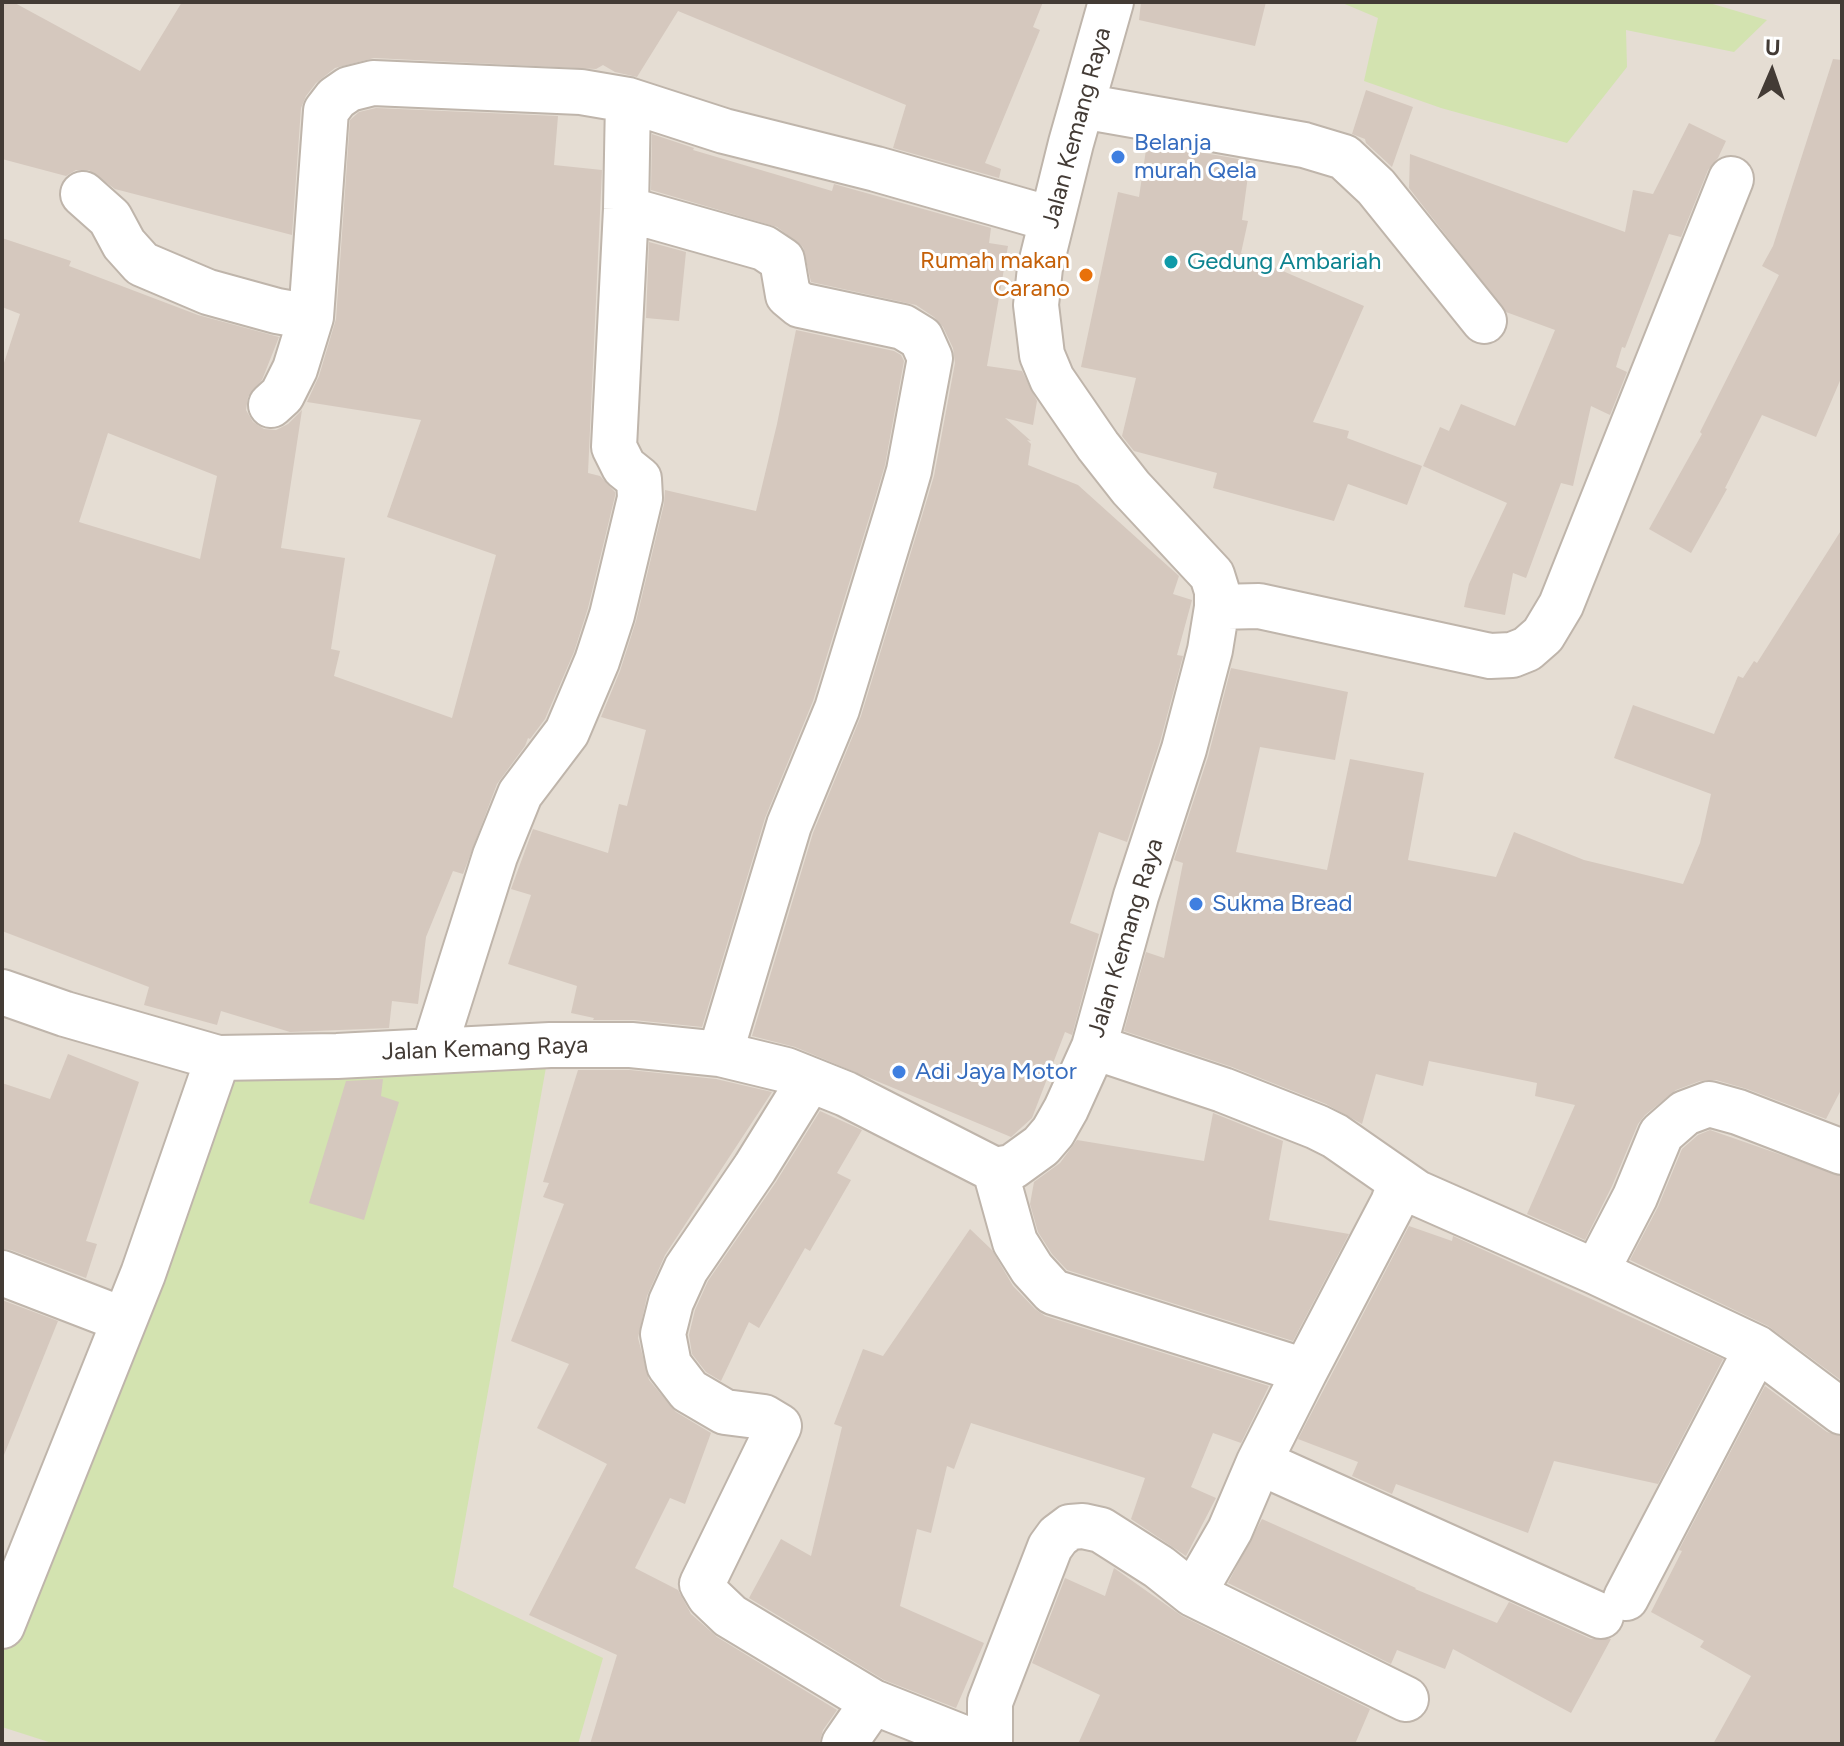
<!DOCTYPE html>
<html>
<head>
<meta charset="utf-8">
<style>
	body { margin:0 }
	#map { position:relative; width:1844px; height:1746px; overflow:hidden; background:#f1ebe5; font-family:Figtree,sans-serif }
	canvas { display:block }
	.frame { position:absolute; inset:0; border:4px solid #433b35; pointer-events:none }
	.north { position:absolute; left:1732px; top:32px; width:80px; height:80px; -webkit-text-stroke:6px #fff; paint-order:stroke; rotate:2deg; font-size:22px; font-weight:700; line-height:32px; text-align:center; color:#433b35 }
	.north::after { content:''; display:block; margin:auto; width:28px; height:36px; background:#433b35; clip-path:polygon(50% 0,100% 100%,50% 72%,0 100%) }
</style>
</head>
<body>
<div id="map">
<canvas width="1844" height="1746"></canvas>
<div class="frame"></div>
<div class="north">U</div>
</div>
<script>
const ctx = document.querySelector('canvas').getContext('2d');
ctx.lineJoin = 'round';
function paint(path, color) { ctx.fillStyle = color; ctx.fill(path, 'evenodd'); }
const poly = rows => new Path2D(rows.map(r => 'M' + r).join(''));
function stroke(path, color, width, dash) { ctx.strokeStyle = color; ctx.lineWidth = width; ctx.lineCap = dash ? 'butt' : 'round'; ctx.setLineDash(dash || []); ctx.stroke(path); }
function write(font, color, halo, rows, align = 'center') {
  ctx.font = font + ' Figtree,sans-serif'; ctx.lineWidth = 6; ctx.setLineDash([]); ctx.textBaseline = 'middle'; ctx.strokeStyle = halo; ctx.fillStyle = color; for (const [text, x, y, turn = 0] of rows) {
    ctx.save(); ctx.translate(x, y); ctx.rotate((+turn || 0) * Math.PI / 180); ctx.textAlign = isNaN(turn) ? turn : align; if (halo) ctx.strokeText(text, 0, 0); ctx.fillText(text, 0, 0); ctx.restore();
  }
}
const residential = poly([
	[2,2,1842,2,1842,1744,2,1744]
]);
const green = poly([
	[1340,2,1706,2,1767,20,1734,52,1626,30,1627,67,1567,143,1441,108,1364,81,1378,18],
	[550,1045,453,1587,603,1658,578,1744,55,1744,2,1727,2,1626,218,1058]
]);
const building = poly([
	[2,2,13,2,140,71,182,2,1043,2,1033,27,1040,30,985,163,1001,169,999,178,893,148,906,105,678,11,637,77,615,72,603,65,596,69,374,58,335,68,316,83,306,96,301,108,292,235,115,189,89,170,76,170,66,176,2,159],
	[1141,2,1266,2,1255,46,1139,20],
	[1833,59,1842,60,1842,376,1816,437,1762,415,1725,488,1727,489,1691,553,1649,529,1702,434,1700,432,1779,275,1762,266,1773,246],
	[1366,90,1413,107,1392,167,1366,143,1365,139,1352,134],
	[376,108,558,116,554,165,602,170,588,473,600,476,615,492,615,496,588,608,574,652,545,719,530,739,528,738,525,746,497,784,463,874,453,871,426,937,418,1004,392,1001,389,1028,290,1032,221,1011,217,1025,144,1005,149,987,2,931,2,369,20,314,2,307,2,238,71,261,69,266,198,315,279,337,262,380,248,397,246,410,253,422,264,429,276,430,288,424,302,410,281,548,345,558,331,649,340,651,334,676,452,718,496,555,387,517,421,420,307,402,319,376,336,319,350,120,359,112],
	[108,433,217,476,200,559,79,522],
	[1689,123,1726,141,1718,158,1708,170,1681,237,1669,234,1625,348,1622,347,1616,367,1627,372,1610,415,1591,406,1573,486,1561,483,1526,578,1513,573,1505,615,1464,607,1469,584,1507,503,1423,466,1440,427,1449,431,1461,404,1515,426,1555,330,1506,312,1409,188,1410,154,1625,232,1633,190,1653,194],
	[652,134,694,148,693,150,832,191,834,184,991,228,989,243,1008,246,987,366,1022,371,1037,401,1033,425,1005,418,1031,441,1027,440,1031,444,1028,465,1078,485,1179,576,1173,594,1192,600,1177,655,1183,656,1160,742,1127,842,1099,832,1070,923,1099,934,1072,1035,1065,1032,1032,1118,1011,1137,795,1047,752,1036,813,833,861,716,922,516,934,476,955,363,953,348,943,327,934,317,916,305,811,282,803,247,777,227,651,190],
	[1147,143,1250,161,1242,220,1248,221,1241,253,1364,306,1313,422,1349,431,1347,438,1422,466,1407,505,1348,484,1334,521,1213,488,1217,473,1134,451,1122,436,1136,378,1081,367,1118,192,1139,197],
	[649,242,686,252,679,321,646,318],
	[796,330,894,351,901,355,904,361,885,465,874,502,813,701,765,818,702,1027,634,1020,593,1020,594,1018,571,1013,577,986,508,964,531,895,511,889,533,829,608,853,619,804,627,806,646,730,601,717,620,671,636,621,664,504,665,490,756,511,777,424],
	[1842,529,1842,1088,1826,1119,1747,1089,1716,1080,1700,1081,1676,1090,1645,1115,1638,1124,1612,1186,1585,1240,1527,1214,1575,1105,1535,1096,1537,1083,1429,1061,1423,1086,1376,1074,1362,1124,1326,1104,1232,1067,1124,1031,1146,952,1164,958,1183,863,1174,860,1208,757,1231,668,1348,692,1335,760,1260,747,1236,852,1327,870,1350,759,1424,773,1408,860,1496,877,1514,832,1584,860,1683,884,1700,843,1711,794,1614,758,1633,705,1714,734,1738,676,1743,678,1754,661,1757,663],
	[68,1054,139,1082,86,1241,97,1244,86,1278,11,1250,2,1249,2,1083,50,1099],
	[578,1070,630,1070,716,1079,772,1092,665,1255,647,1296,638,1338,649,1380,676,1412,711,1433,685,1504,670,1498,635,1568,678,1590,691,1614,717,1637,837,1710,823,1730,819,1744,590,1744,617,1655,529,1615,607,1464,537,1428,569,1364,511,1341,564,1204,543,1197,549,1183,543,1182],
	[383,1079,381,1096,399,1102,364,1220,309,1203,346,1081],
	[820,1111,862,1130,837,1173,851,1180,810,1251,805,1248,759,1328,749,1322,721,1381,706,1372,692,1354,689,1335,695,1310,708,1281,776,1182],
	[1213,1113,1283,1141,1269,1220,1349,1234,1293,1341,1067,1270,1052,1254,1038,1232,1030,1204,1034,1182,1060,1163,1077,1140,1204,1161],
	[1710,1130,1842,1176,1842,1381,1768,1326,1630,1260,1658,1207,1682,1149,1698,1135],
	[1409,1226,1452,1241,1453,1236,1723,1359,1658,1484,1554,1461,1528,1533,1396,1484,1392,1494,1352,1476,1358,1462,1298,1439],
	[970,1229,992,1250,1013,1286,1035,1309,1045,1316,1269,1386,1241,1443,1213,1433,1191,1487,1216,1498,1186,1556,1131,1519,1145,1478,971,1423,954,1469,947,1466,931,1533,917,1529,900,1606,984,1643,956,1708,884,1680,749,1598,781,1539,811,1556,842,1427,834,1424,863,1349,883,1356],
	[2,1300,58,1321,4,1455,2,1454],
	[1765,1386,1827,1432,1842,1436,1842,1744,1713,1744,1751,1676,1700,1647,1704,1641,1651,1612,1682,1551,1679,1550],
	[1262,1519,1416,1588,1415,1589,1497,1623,1509,1602,1591,1639,1611,1639,1571,1713,1453,1649,1445,1669,1397,1650,1391,1664,1228,1583],
	[1114,1568,1182,1616,1370,1709,1355,1744,1078,1744,1100,1695,1032,1663,1065,1578,1105,1596]
]);
const minor = poly([
	[1082,106,1304,145,1344,157,1376,187,1484,321],
	[83,194,110,218,124,244,142,264,208,292,277,311,311,317],
	[626,209,764,248,782,260,788,295,800,305,903,327,921,338,930,358,909,471,898,509,837,709,789,825,720,1054],
	[271,405,282,395,295,369,311,317,326,111,336,98,349,89,373,83,581,92,628,100,724,131,876,169,1051,219],
	[1217,607,1259,606,1490,656,1512,655,1527,649,1543,635,1561,605,1731,179],
	[2,992,65,1014,218,1058,337,1056,550,1045,631,1045,720,1054,786,1070,846,1094,995,1170,1012,1167,1041,1146,1053,1132,1066,1109,1094,1047,1136,896,1184,749,1210,650,1217,607,1217,591,1212,575,1131,488,1098,446,1052,379,1042,355,1036,305,1040,268,1071,143,1111,2],
	[1094,1047,1223,1090,1317,1127,1335,1136,1417,1193,1596,1272,1757,1348,1842,1412],
	[434,1049,495,856,520,794,567,732,597,661,612,615,640,498,639,479,624,467,614,447,626,209,628,100],
	[809,1081,755,1168,686,1269,671,1302,663,1334,669,1365,689,1391,725,1412,764,1417,779,1426,702,1584,709,1596,730,1616,873,1702,979,1744],
	[995,1170,1015,1242,1032,1269,1053,1292,1305,1371,1393,1203,1400,1183],
	[1596,1272,1635,1197,1661,1134,1685,1113,1709,1104,1738,1112,1842,1152],
	[2,1273,124,1320],
	[1259,1462,1601,1616],
	[1193,1594,1406,1699],
	[1626,1598,1757,1348],
	[2,1626,143,1274,218,1058],
	[844,1744,873,1702],
	[990,1744,990,1702,1050,1547,1058,1536,1070,1527,1083,1526,1101,1530,1159,1567,1193,1594,1230,1530,1259,1462,1305,1371]
]);
const markers = [
	[1118,157,8,"#3f7fe0"],
	[1171,262,8,"#0f9aa8"],
	[1086,275,8,"#e8710a"],
	[1196,904,8,"#3f7fe0"],
	[899,1072,8,"#3f7fe0"]
];
const streetNames = [
	["Jalan Kemang Raya",1077,128,-75],
	["Jalan Kemang Raya",1126,938,-73],
	["Jalan Kemang Raya",485,1049,-2]
];
const shopNames = [
	["Belanja",1134,143],
	["murah Qela",1134,171],
	["Sukma Bread",1212,904],
	["Adi Jaya Motor",915,1072]
];
const foodNames = [
	["Rumah makan",1070,261],
	["Carano",1070,289]
];
const cultureNames = [
	["Gedung Ambariah",1187,262]
];
paint(residential, '#e5ddd3');
paint(green, '#d3e3b0');
paint(building, '#d5c8be');
stroke(minor, '#bfb5ab', 48);
stroke(minor, '#fff', 44);
for (const [x, y, r, color] of markers) { const dot = new Path2D(); dot.arc(x, y, r, 0, 2 * Math.PI); ctx.fillStyle = color; ctx.fill(dot); stroke(dot, '#fff', 3); }
write('24px', '#433b35', '#fff', streetNames);
write('24px', '#366cbe', '#fff', shopNames, 'left');
write('24px', '#c56008', '#fff', foodNames, 'right');
write('24px', '#0d838f', '#fff', cultureNames, 'left');
</script>
</body>
</html>
